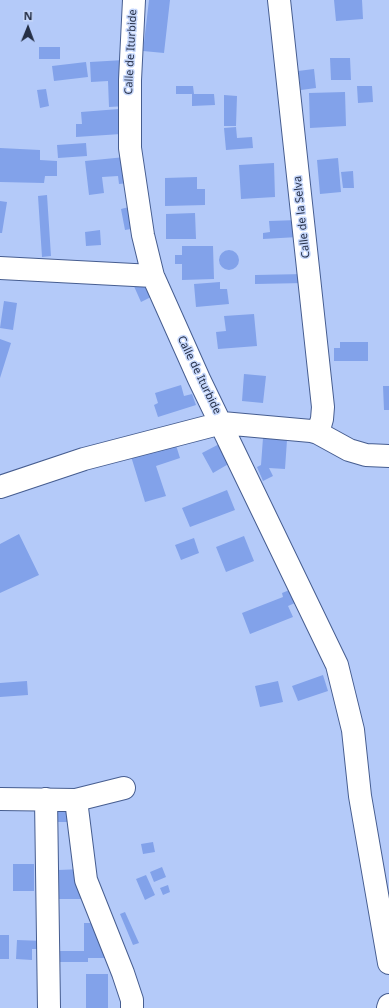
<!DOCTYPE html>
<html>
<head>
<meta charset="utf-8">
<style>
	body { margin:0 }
	#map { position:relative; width:389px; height:1008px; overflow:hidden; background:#b4caf9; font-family:"Noto Sans",sans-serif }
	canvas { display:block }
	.north { position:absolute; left:8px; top:8px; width:40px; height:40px; -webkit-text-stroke:3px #c6d7fb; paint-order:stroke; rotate:1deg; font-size:11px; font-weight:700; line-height:16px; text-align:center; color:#242e45 }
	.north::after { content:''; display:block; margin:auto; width:14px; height:18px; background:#242e45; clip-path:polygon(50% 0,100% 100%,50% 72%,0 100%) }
</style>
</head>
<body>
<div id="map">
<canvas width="389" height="1008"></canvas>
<div class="north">N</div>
</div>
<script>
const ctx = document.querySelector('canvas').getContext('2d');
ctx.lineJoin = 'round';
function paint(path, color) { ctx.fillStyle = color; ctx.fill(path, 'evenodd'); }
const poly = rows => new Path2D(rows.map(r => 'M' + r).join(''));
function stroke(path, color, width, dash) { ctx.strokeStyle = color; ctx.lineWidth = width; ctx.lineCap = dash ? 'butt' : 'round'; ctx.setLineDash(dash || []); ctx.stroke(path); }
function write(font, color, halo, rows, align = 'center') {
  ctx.font = font + ' "Noto Sans",sans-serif'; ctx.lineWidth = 3; ctx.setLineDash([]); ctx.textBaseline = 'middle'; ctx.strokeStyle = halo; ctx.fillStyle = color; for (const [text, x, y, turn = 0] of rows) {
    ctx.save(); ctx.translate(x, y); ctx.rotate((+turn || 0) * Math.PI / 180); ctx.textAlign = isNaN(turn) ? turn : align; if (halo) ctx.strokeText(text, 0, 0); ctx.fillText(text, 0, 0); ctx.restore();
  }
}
const building = poly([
	[149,0,170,0,164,53,143,51],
	[334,0,362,0,363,19,336,21],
	[39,47,60,47,60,59,39,59],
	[330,58,350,58,351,80,331,80],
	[124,60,127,106,109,107,108,81,91,82,90,62],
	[86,62,88,77,54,81,52,66],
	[314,69,316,88,301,90,298,71],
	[176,86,193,86,194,94,176,94],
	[357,86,372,86,373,102,358,103],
	[46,89,49,106,40,108,37,90],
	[345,92,346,126,310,128,309,93],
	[192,94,214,94,215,105,192,106],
	[224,95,237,96,236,126,224,126],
	[119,109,121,134,76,137,76,124,82,124,81,112],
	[236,127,237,138,252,137,253,148,226,150,224,128],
	[86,143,87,156,58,158,57,145],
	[0,148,40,150,40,160,57,161,57,176,45,176,44,183,0,182],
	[125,157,128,183,119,184,118,176,102,177,104,193,89,195,85,161],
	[338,158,341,192,320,194,317,160],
	[274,163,275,197,241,199,239,165],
	[353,171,354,188,343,188,341,172],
	[197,177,197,189,205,189,205,205,165,206,165,178],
	[47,195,51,256,42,257,38,196],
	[0,201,7,202,2,233,0,233],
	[133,206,137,228,125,230,121,209],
	[195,213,196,239,166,239,166,214],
	[298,220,298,237,263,239,263,233,270,232,269,221],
	[100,230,101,245,86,246,85,232],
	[182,246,213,246,214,279,182,280,182,264,175,264,175,255,182,255],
	'219 260a10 10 0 1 1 20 0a10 10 0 1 1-20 0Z',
	[305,274,305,283,255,284,255,275],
	[149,276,157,294,141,302,133,284],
	[220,282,220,289,227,289,229,304,196,307,194,284],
	[4,301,17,303,13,330,0,328],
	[254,314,257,346,218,349,216,332,226,331,224,316],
	[0,339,11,343,0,378],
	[340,342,368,342,368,361,334,361,334,348,340,348],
	[244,374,266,376,263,403,242,401],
	[181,385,184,396,192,394,196,405,158,417,154,405,158,403,155,393],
	[383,386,389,386,389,410,384,410],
	[263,438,287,440,285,469,269,468,273,476,263,481,257,467,261,465],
	[174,439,180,458,156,466,166,496,145,502,130,453],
	[227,440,237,459,213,473,202,453],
	[227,490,235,510,190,527,182,508],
	[19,534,39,575,0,593,0,544],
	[244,536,254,561,226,572,216,547],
	[194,538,199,553,181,560,175,545],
	[297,587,302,600,288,606,293,617,250,634,242,613,283,597,282,593],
	[323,675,328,691,298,701,292,686],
	[27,681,28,695,0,697,0,683],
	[278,681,283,702,260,707,255,686],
	[56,804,69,804,69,822,56,822],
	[153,842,155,852,143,854,141,844],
	[13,864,34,864,34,891,13,891],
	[162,867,166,877,154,882,150,872],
	[84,869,84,899,58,899,58,870],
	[146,875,155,895,145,900,136,879],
	[168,885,170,892,163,895,160,888],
	[125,912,139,943,133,945,120,914],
	[84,923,99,923,107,958,88,958,88,962,60,962,60,951,84,951],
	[0,935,9,935,9,959,0,959],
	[17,940,44,941,44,949,32,949,32,960,16,959],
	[86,974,108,974,108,1008,86,1008]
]);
const minor = poly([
	[134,0,130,80,130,148,143,235,153,276,199,379,337,665,353,730,360,796,389,963],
	[279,0,323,407,322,419,318,433],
	[0,268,153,276],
	[0,487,84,459,222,423,311,431,318,433,349,450,366,455,389,456],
	[0,799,76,800,124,788],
	[46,799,49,1008],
	[76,800,86,880,123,973,132,1000,132,1008],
	[388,1008,389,1005]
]);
const streetNames = [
	["Calle de Iturbide",131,52,-87],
	["Calle de la Selva",302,217,-96],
	["Calle de Iturbide",199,375,64]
];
paint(building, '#82a2ea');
stroke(minor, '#465d90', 24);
stroke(minor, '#fff', 22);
write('11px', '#242e45', '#c6d7fb', streetNames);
</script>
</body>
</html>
